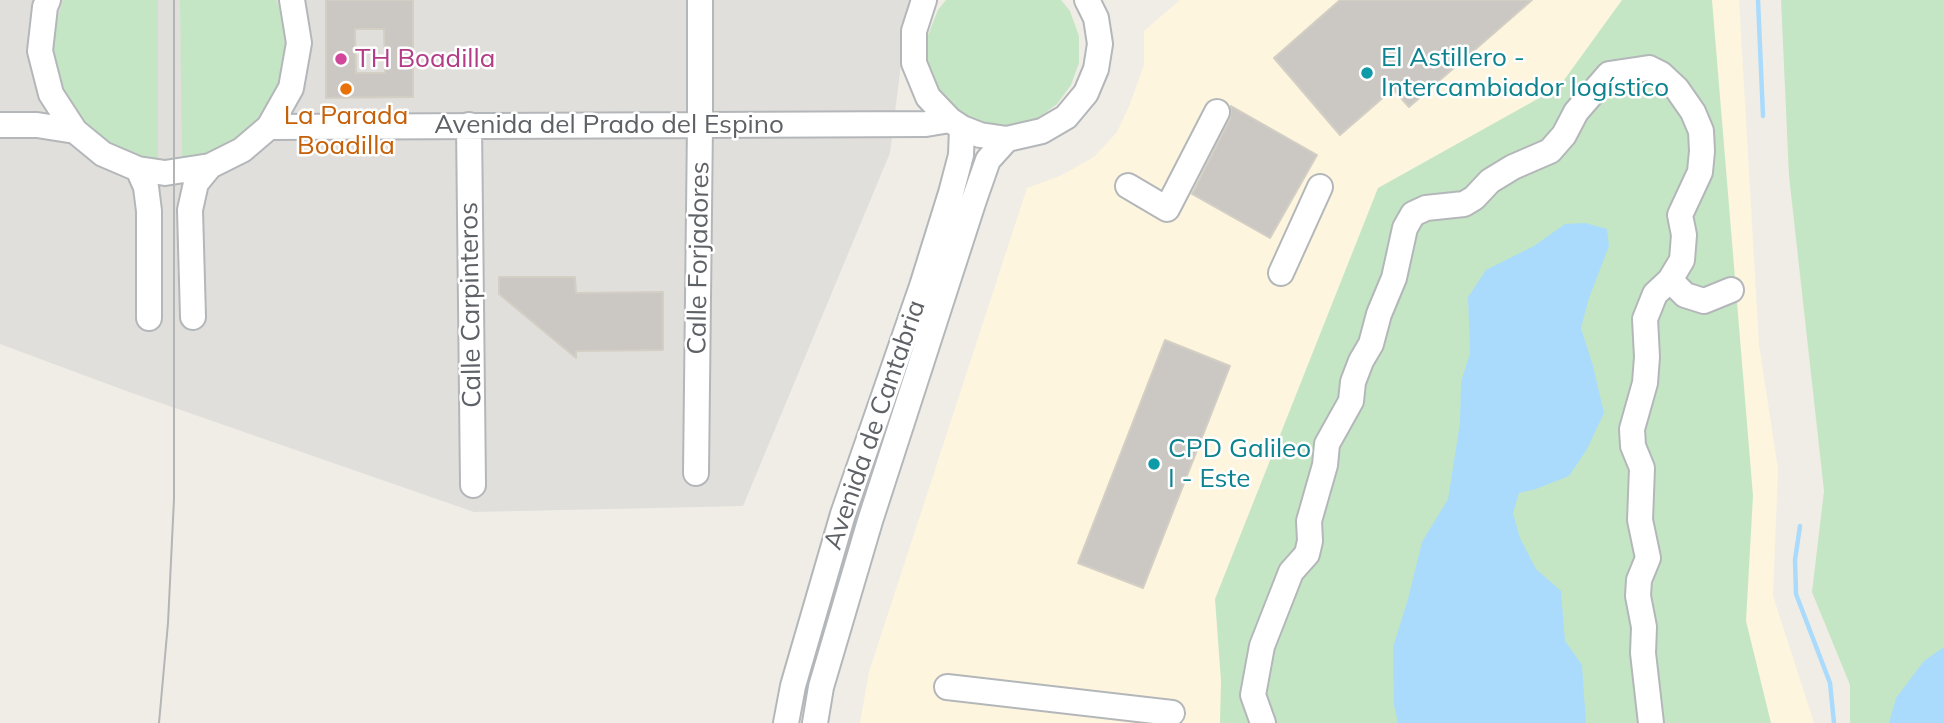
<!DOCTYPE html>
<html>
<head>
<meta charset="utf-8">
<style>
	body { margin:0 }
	canvas { display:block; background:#f0ede6 }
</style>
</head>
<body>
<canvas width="1944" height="723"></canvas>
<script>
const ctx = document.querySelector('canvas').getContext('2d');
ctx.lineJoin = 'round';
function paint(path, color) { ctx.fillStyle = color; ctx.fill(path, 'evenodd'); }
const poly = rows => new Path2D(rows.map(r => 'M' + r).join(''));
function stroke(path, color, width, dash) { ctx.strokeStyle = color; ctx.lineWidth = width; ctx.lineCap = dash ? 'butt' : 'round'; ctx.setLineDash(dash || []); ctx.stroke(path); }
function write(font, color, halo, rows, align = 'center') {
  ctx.font = font + ' Mulish,sans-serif'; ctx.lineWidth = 5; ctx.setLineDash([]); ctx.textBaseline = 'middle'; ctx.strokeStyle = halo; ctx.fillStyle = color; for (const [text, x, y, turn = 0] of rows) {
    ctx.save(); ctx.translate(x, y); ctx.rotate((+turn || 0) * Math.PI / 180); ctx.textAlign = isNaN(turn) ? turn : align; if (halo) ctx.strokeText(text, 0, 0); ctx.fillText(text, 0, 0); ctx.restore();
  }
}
const commercial = poly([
	[1180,0,1739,0,1759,345,1778,469,1773,596,1814,723,860,723,869,672,1027,188,1062,175,1094,157,1117,132,1130,104,1144,65,1144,31]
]);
const industrial = poly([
	[0,0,909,0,890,153,743,506,474,512,129,392,0,344]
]);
const green = poly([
	[63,0,158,0,158,165,129,158,84,128,59,86,53,62,53,36],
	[180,0,276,0,282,15,287,44,284,76,275,100,246,137,182,165],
	[946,0,1061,0,1070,11,1079,36,1079,63,1071,85,1057,104,1038,118,1016,125,992,125,969,118,950,104,936,85,928,62,928,35,938,10],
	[1622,0,1712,0,1753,496,1746,621,1771,723,1220,723,1221,681,1215,599,1378,188,1559,87],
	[1781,0,1944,0,1944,723,1850,723,1850,685,1812,592,1824,491,1789,176]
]);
const water = poly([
	[1585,223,1607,229,1609,246,1589,298,1581,328,1593,366,1604,413,1587,449,1569,476,1536,489,1519,493,1513,513,1520,538,1536,569,1561,591,1565,641,1582,665,1586,723,1398,723,1394,705,1393,647,1408,599,1422,542,1448,499,1460,423,1461,382,1470,353,1468,297,1486,270,1534,246,1565,224],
	[1944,647,1944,723,1889,723,1896,698,1924,661]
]);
const stream = poly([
	[1758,0,1763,116],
	[1800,526,1795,560,1796,594,1830,683,1834,723]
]);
const building = poly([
	[326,0,413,0,413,97,326,98,326,0],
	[355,29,384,29,385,73,356,73,355,29],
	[1340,0,1532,0,1409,107,1393,89,1340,135,1274,58,1340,0],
	[1231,106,1317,155,1270,238,1192,194,1230,119,1231,106],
	[499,277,575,277,576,293,663,292,663,350,576,351,576,358,499,294,499,277],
	[1165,340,1230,366,1143,588,1078,563,1165,340]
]);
const minor = poly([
	[48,0,45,7,40,51,51,94,75,131,103,154,138,169,165,173,210,166,242,150,269,127,291,88,299,43,292,0],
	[924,0,914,31,914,63,928,97,950,120,962,128,980,135,1007,139,1042,131,1066,117,1086,93,1096,69,1100,44,1096,18,1087,0],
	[0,125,37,125,75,131],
	[469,125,473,485],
	[269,127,926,124,950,120],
	[138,169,146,187,149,211,149,318],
	[1128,186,1167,209,1217,112],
	[1281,273,1320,187],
	[1670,280,1685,295,1704,301,1731,290],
	[193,317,190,210,196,183,210,166],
	[696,473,700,124,700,0],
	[947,687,1172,713],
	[786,723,793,686,843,514,922,286,951,193,961,155,962,128],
	[815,723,821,687,870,521,974,200,988,160,1007,139],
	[1263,723,1253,695,1262,646,1291,572,1307,554,1310,541,1309,521,1325,465,1327,444,1351,401,1353,382,1361,361,1371,344,1379,314,1394,278,1405,228,1413,214,1426,208,1464,204,1474,198,1490,181,1513,167,1550,151,1564,135,1576,112,1609,74,1649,68,1661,74,1677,89,1693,112,1701,131,1702,151,1700,172,1680,215,1684,235,1682,260,1670,280,1655,294,1645,319,1647,357,1645,383,1632,429,1633,446,1642,468,1640,520,1648,558,1639,580,1638,596,1644,627,1643,653,1651,723]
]);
const tram = poly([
	[159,723,168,623,174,499,174,0]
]);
const markers = [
	[341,59,7,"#d1479c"],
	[1367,73,7,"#0f9aa8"],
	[346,89,7,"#e8710a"],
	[1154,464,7,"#0f9aa8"]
];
const cultureNames = [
	["El Astillero -",1381,58],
	["Intercambiador logístico",1381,88],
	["CPD Galileo",1168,449],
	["I - Este",1168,479]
];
const hotelNames = [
	["TH Boadilla",355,59]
];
const foodNames = [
	["La Parada",346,116],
	["Boadilla",346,146]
];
const streetNames = [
	["Avenida del Prado del Espino",609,125],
	["Calle Forjadores",699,258,-89],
	["Calle Carpinteros",471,305,-91],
	["Avenida de Cantabria",875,425,-71]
];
paint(commercial, '#fdf5de');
paint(industrial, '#e1dfdb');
paint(green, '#c5e6c4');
paint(water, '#aadbfc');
stroke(stream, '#aadbfc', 4.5);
paint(building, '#cbc8c4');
stroke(building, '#d4cfc5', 2);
stroke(minor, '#b4b7ba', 28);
stroke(minor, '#fff', 24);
stroke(tram, '#b4b5b6', 2);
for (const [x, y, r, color] of markers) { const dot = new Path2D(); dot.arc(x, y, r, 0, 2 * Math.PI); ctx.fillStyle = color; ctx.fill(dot); stroke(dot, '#fff', 2.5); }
write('26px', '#0d838f', '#fff', cultureNames, 'left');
write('26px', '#b23c85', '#fff', hotelNames, 'left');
write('26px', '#c56008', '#fff', foodNames);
write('26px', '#5e6266', '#fff', streetNames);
</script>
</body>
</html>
